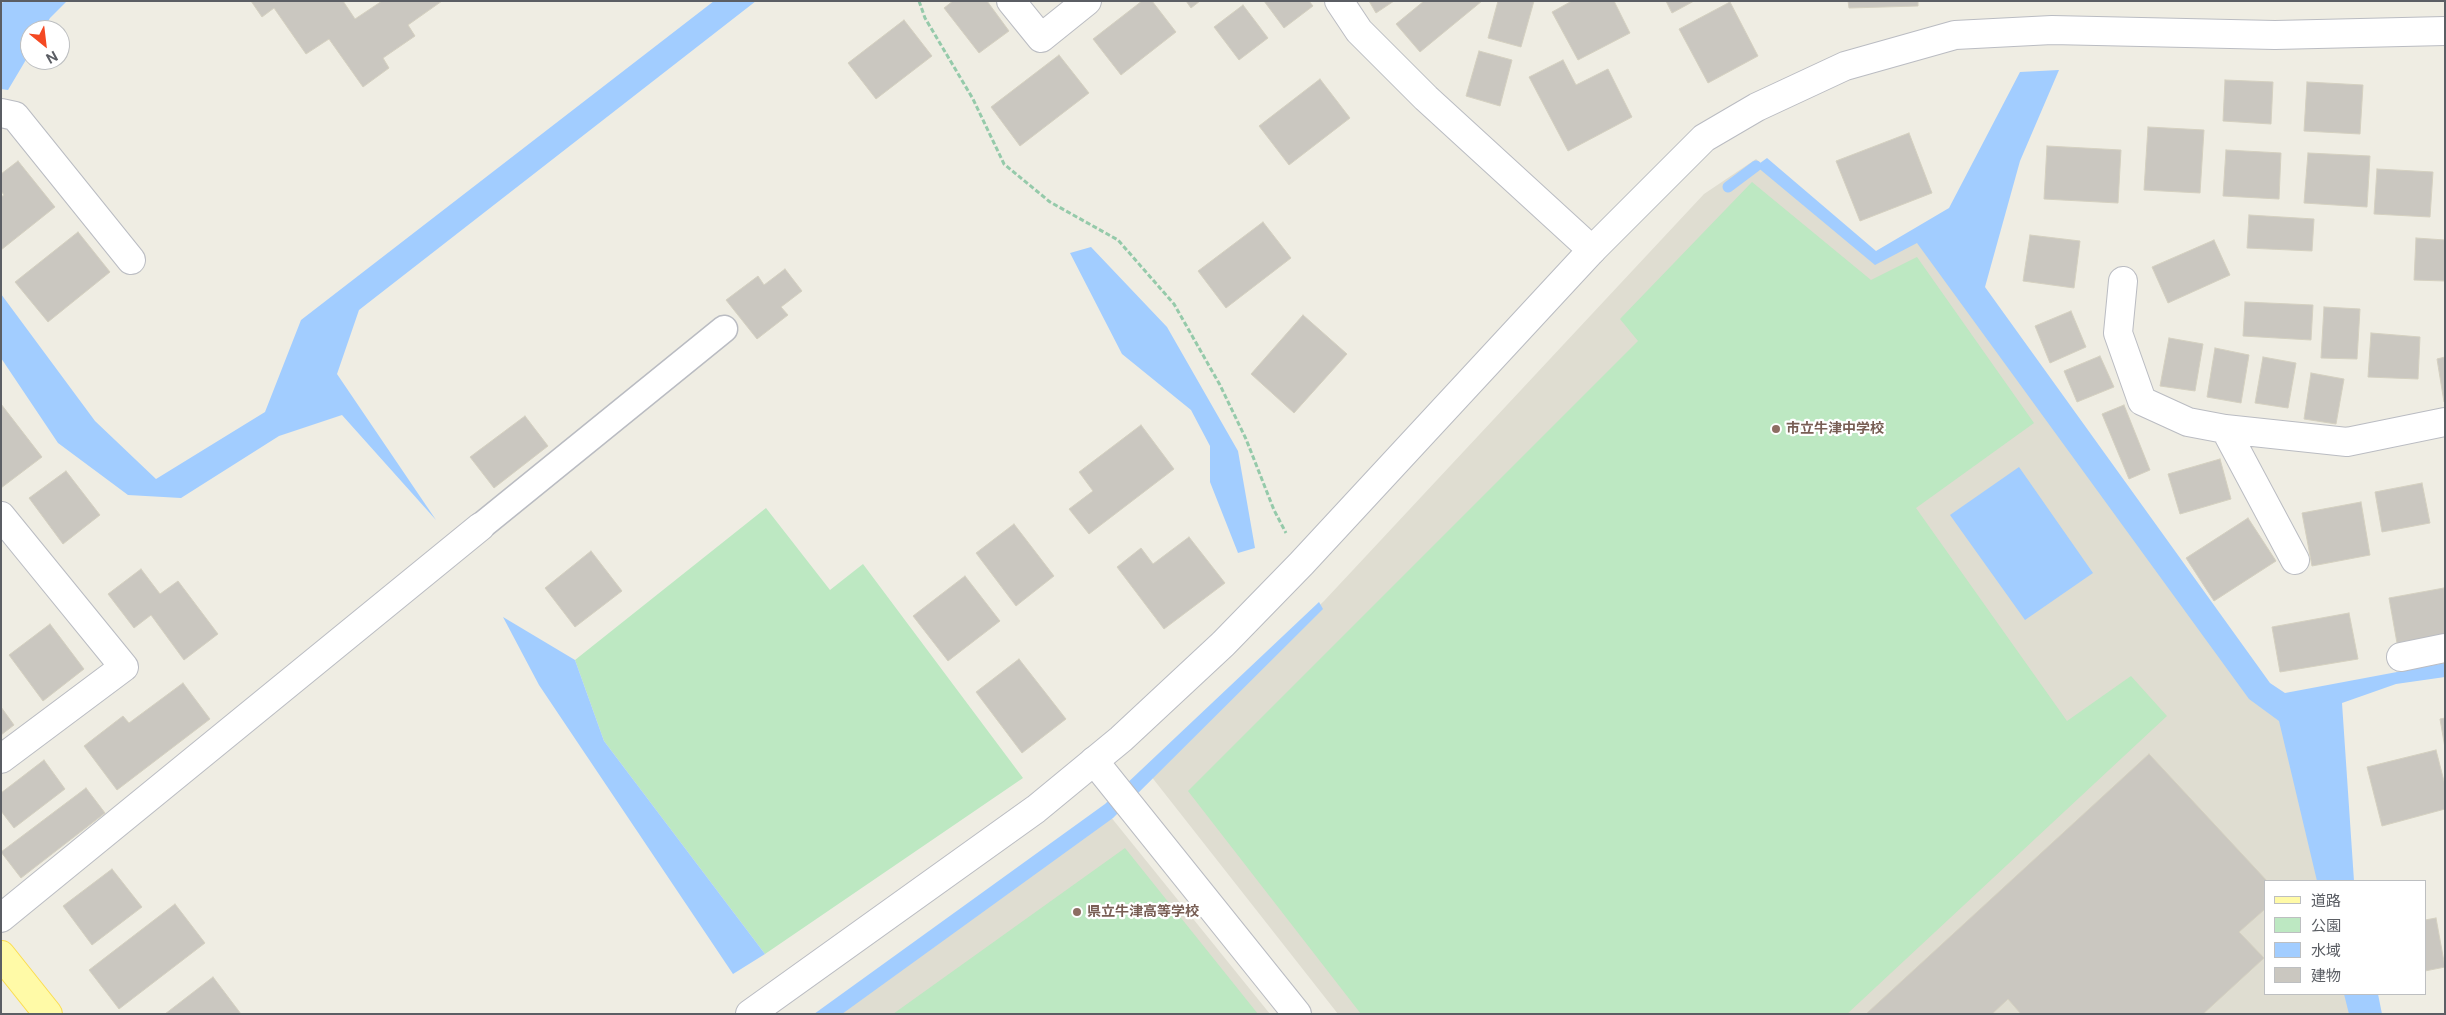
<!DOCTYPE html>
<html>
<head>
<meta charset="utf-8">
<style>
	body { margin:0 }
	#map { position:relative; width:2446px; height:1015px; overflow:hidden; background:#efede3; font-family:"Public Sans","Noto Sans JP",sans-serif }
	canvas { display:block }
	.frame { position:absolute; inset:0; border:2px solid #5b5e64; pointer-events:none }
	.legend { position:absolute; left:2264px; top:880px; width:162px; height:115px; box-sizing:border-box; background:#fff; border:1px solid #bdbfc1; margin:0; padding:6px 9px; list-style:none; font-size:15px; color:#5b5e64 }
	.legend li { display:flex; align-items:center; gap:10px; height:25px }
	.legend b { width:25px; border:1px solid #bdbfc1 }
	.north { position:absolute; left:20px; top:20px; width:50px; height:50px; box-sizing:border-box; background:#fff; border:1px solid #bdbfc1; border-radius:50%; rotate:151deg; font-size:14px; font-weight:700; line-height:20px; text-align:center; color:#5b5e64 }
	.north::after { content:''; display:block; margin:auto; width:18px; height:22px; background:#f44923; clip-path:polygon(50% 0,100% 100%,50% 72%,0 100%) }
</style>
</head>
<body>
<div id="map">
<canvas width="2446" height="1015"></canvas>
<div class="frame"></div>
<ul class="legend">
<li><b style="height:6px;background:#fffaa7"></b>道路</li>
<li><b style="height:14px;background:#bde8c2"></b>公園</li>
<li><b style="height:14px;background:#a2cdff"></b>水域</li>
<li><b style="height:14px;background:#cac7c0"></b>建物</li>
</ul>
<div class="north">N</div>
</div>
<script>
const ctx = document.querySelector('canvas').getContext('2d');
ctx.lineJoin = 'round';
function paint(path, color) { ctx.fillStyle = color; ctx.fill(path, 'evenodd'); }
const poly = rows => new Path2D(rows.map(r => 'M' + r).join(''));
function stroke(path, color, width, dash) { ctx.strokeStyle = color; ctx.lineWidth = width; ctx.lineCap = dash ? 'butt' : 'round'; ctx.setLineDash(dash || []); ctx.stroke(path); }
function write(font, color, halo, rows, align = 'center') {
  ctx.font = font + ' "Public Sans","Noto Sans JP",sans-serif'; ctx.lineWidth = 4.5; ctx.setLineDash([]); ctx.textBaseline = 'middle'; ctx.strokeStyle = halo; ctx.fillStyle = color; for (const [text, x, y, turn = 0] of rows) {
    ctx.save(); ctx.translate(x, y); ctx.rotate((+turn || 0) * Math.PI / 180); ctx.textAlign = isNaN(turn) ? turn : align; if (halo) ctx.strokeText(text, 0, 0); ctx.fillText(text, 0, 0); ctx.restore();
  }
}
const education = poly([
	[1756,159,1873,258,1921,235,2288,722,2325,881,2265,881,2265,994,2351,994,2355,1014,1338,1014,1147,771,1324,601,1704,194],
	[1106,811,1270,1014,824,1014]
]);
const green = poly([
	[1752,182,1871,280,1917,257,2034,423,1916,508,2067,721,2131,676,2167,716,1847,1014,1361,1014,1188,791,1638,341,1620,319],
	[766,508,830,590,863,564,1023,778,765,954,604,741,575,660],
	[1125,848,1258,1014,893,1014]
]);
const water = poly([
	[7,1,67,1,50,18,43,30,30,30,30,53,8,90,1,89,1,3],
	[714,1,756,1,359,310,337,374,436,520,342,415,279,436,181,498,128,495,58,443,1,358,1,294,95,421,156,479,265,412,301,320],
	[2059,70,2020,161,1985,287,2270,683,2285,693,2445,663,2445,677,2396,684,2342,703,2354,881,2317,881,2279,721,2249,699,1917,243,1875,265,1756,166,1767,158,1876,251,1949,208,2020,72],
	[1091,247,1167,327,1238,451,1255,548,1238,553,1210,482,1210,446,1191,410,1122,354,1070,253],
	[2019,467,2093,573,2025,620,1950,515],
	[1319,602,1323,609,1113,818,842,1014,814,1014,1105,804],
	[503,617,575,660,604,741,765,954,733,974,539,685],
	[2344,994,2378,994,2382,1014,2349,1014]
]);
const stream = poly([
	[1728,187,1756,166]
]);
const building = poly([
	[251,1,343,1,355,19,382,1,442,1,408,25,415,36,383,58,389,68,363,87,329,39,306,54,274,8,262,17,251,1],
	[953,1,987,1,1009,31,979,53,944,8,953,1],
	[1142,1,1152,1,1176,32,1121,75,1093,39,1142,1],
	[1186,1,1200,1,1191,8,1186,1],
	[1264,1,1309,1,1313,6,1284,28,1264,1],
	[1369,1,1394,1,1376,13,1369,1],
	[1424,1,1482,1,1420,52,1396,24,1424,1],
	[1498,1,1534,1,1521,47,1488,38,1498,1],
	[1572,1,1614,1,1630,33,1578,60,1552,12,1572,1],
	[1666,1,1694,1,1672,13,1666,1],
	[1848,1,1918,1,1918,6,1849,8,1848,1],
	[1730,2,1758,56,1708,83,1679,29,1730,2],
	[1243,5,1268,38,1239,60,1214,27,1243,5],
	[904,20,932,56,876,99,848,63,904,20],
	[1479,51,1512,60,1500,106,1466,96,1479,51],
	[1059,55,1089,93,1020,146,991,107,1059,55],
	[1563,60,1576,85,1608,69,1632,117,1568,151,1529,77,1563,60],
	[1320,79,1350,118,1289,165,1259,126,1320,79],
	[2225,80,2273,82,2271,124,2223,121,2225,80],
	[2307,82,2363,85,2360,134,2304,131,2307,82],
	[2148,127,2204,130,2200,193,2144,190,2148,127],
	[1909,133,1932,193,1860,221,1836,161,1909,133],
	[2047,146,2121,150,2118,203,2044,199,2047,146],
	[2226,150,2281,153,2279,199,2223,196,2226,150],
	[2308,153,2370,156,2367,207,2304,203,2308,153],
	[18,161,55,207,1,250,1,197,4,195,1,191,1,174,18,161],
	[2377,169,2433,172,2430,217,2374,214,2377,169],
	[2249,215,2314,219,2312,251,2247,248,2249,215],
	[1263,222,1291,258,1226,308,1198,271,1263,222],
	[78,232,110,272,48,322,15,282,78,232],
	[2030,235,2080,241,2074,288,2023,281,2030,235],
	[2416,238,2445,240,2445,281,2414,280,2416,238],
	[2214,240,2230,275,2168,303,2152,267,2214,240],
	[785,269,802,291,781,307,788,315,757,339,726,300,758,276,764,285,785,269],
	[2245,302,2313,305,2311,340,2243,336,2245,302],
	[2324,307,2360,309,2357,359,2321,358,2324,307],
	[2071,311,2086,347,2050,363,2035,326,2071,311],
	[1303,315,1347,354,1294,413,1251,374,1303,315],
	[2371,333,2420,337,2418,379,2368,377,2371,333],
	[2169,338,2203,344,2195,391,2160,386,2169,338],
	[2215,348,2249,355,2241,403,2207,397,2215,348],
	[2100,356,2114,387,2077,402,2064,371,2100,356],
	[2263,357,2296,363,2288,408,2255,403,2263,357],
	[2445,357,2445,402,2444,402,2437,359,2445,357],
	[2311,373,2344,379,2336,424,2304,419,2311,373],
	[1,404,42,457,1,488,1,404],
	[2124,405,2150,470,2129,479,2102,414,2124,405],
	[525,416,548,446,494,488,470,457,525,416],
	[1141,425,1174,469,1089,534,1069,509,1093,491,1079,472,1141,425],
	[2220,459,2231,499,2180,514,2168,474,2220,459],
	[66,471,100,515,63,544,29,498,66,471],
	[2422,483,2430,523,2382,532,2375,492,2422,483],
	[2361,502,2370,555,2312,566,2302,513,2361,502],
	[2248,518,2276,561,2214,601,2186,558,2248,518],
	[1014,524,1054,576,1016,606,976,553,1014,524],
	[1189,537,1225,583,1164,629,1117,567,1141,548,1153,564,1189,537],
	[591,551,622,591,575,627,545,588,591,551],
	[141,569,160,594,178,581,218,634,184,660,151,615,134,628,108,594,141,569],
	[965,576,1000,621,948,661,913,616,965,576],
	[2444,588,2445,634,2397,643,2389,598,2444,588],
	[2349,613,2358,659,2280,672,2272,627,2349,613],
	[50,624,84,669,43,701,9,655,50,624],
	[1019,659,1066,719,1022,753,976,692,1019,659],
	[183,683,210,719,117,790,84,746,123,716,129,723,183,683],
	[1,707,14,725,1,735,1,707],
	[2445,718,2445,748,2440,719,2445,718],
	[2436,750,2445,785,2445,809,2382,826,2367,767,2436,750],
	[2149,754,2267,881,2265,881,2265,909,2239,932,2264,958,2203,1014,2021,1014,2008,999,1992,1014,1866,1014,2149,754],
	[44,760,65,789,14,828,1,811,1,793,44,760],
	[86,788,105,813,21,878,1,852,86,788],
	[112,869,142,907,92,945,63,906,112,869],
	[175,904,205,943,119,1009,89,970,175,904],
	[2436,918,2445,967,2425,971,2425,920,2436,918],
	[213,977,241,1014,165,1014,213,977]
]);
const path = poly([
	[919,1,925,18,973,99,1004,164,1050,202,1118,240,1174,304,1220,385,1246,439,1274,510,1286,533]
]);
const pedestrian = poly([
	[480,527,724,329]
]);
const minor = poly([
	[1011,1,1041,38,1087,1],
	[1339,1,1359,31,1426,98,1592,250],
	[1,113,15,116,131,260],
	[2123,281,2118,333,2142,401,2188,422,2225,429,2347,442,2445,422],
	[2225,429,2295,560],
	[1,516,124,667,1,759],
	[2401,657,2445,648],
	[1094,761,1297,1014],
	[1,918,480,527]
]);
const tertiary = poly([
	[750,1014,1036,809,1121,739,1223,644,1301,564,1592,250,1704,138,1757,107,1845,66,1955,35,2052,30,2275,35,2445,31]
]);
const primary = poly([
	[1,955,48,1014]
]);
const markers = [
	[1776,429,5,"#8d6e63"],
	[1077,912,5,"#8d6e63"]
];
const educationNames = [
	["市立牛津中学校",1786,429],
	["県立牛津高等学校",1087,912]
];
paint(education, '#dfddd1');
paint(green, '#bde8c2');
paint(water, '#a2cdff');
stroke(stream, '#a2cdff', 11);
paint(building, '#cac7c0');
stroke(building, '#d4d0c0', 1);
stroke(pedestrian, '#babcc2', 29);
stroke(minor, '#babcc2', 30);
stroke(tertiary, '#babcc2', 30);
stroke(primary, '#fbdd50', 30);
stroke(path, '#95caaa', 3, [5, 2.5]);
stroke(pedestrian, '#fff', 26);
stroke(minor, '#fff', 28);
stroke(tertiary, '#fff', 28);
stroke(primary, '#fffaa7', 28);
for (const [x, y, r, color] of markers) { const dot = new Path2D(); dot.arc(x, y, r, 0, 2 * Math.PI); ctx.fillStyle = color; ctx.fill(dot); stroke(dot, '#fff', 2); }
write('bold 14px', '#785e54', '#fff', educationNames, 'left');
</script>
</body>
</html>
